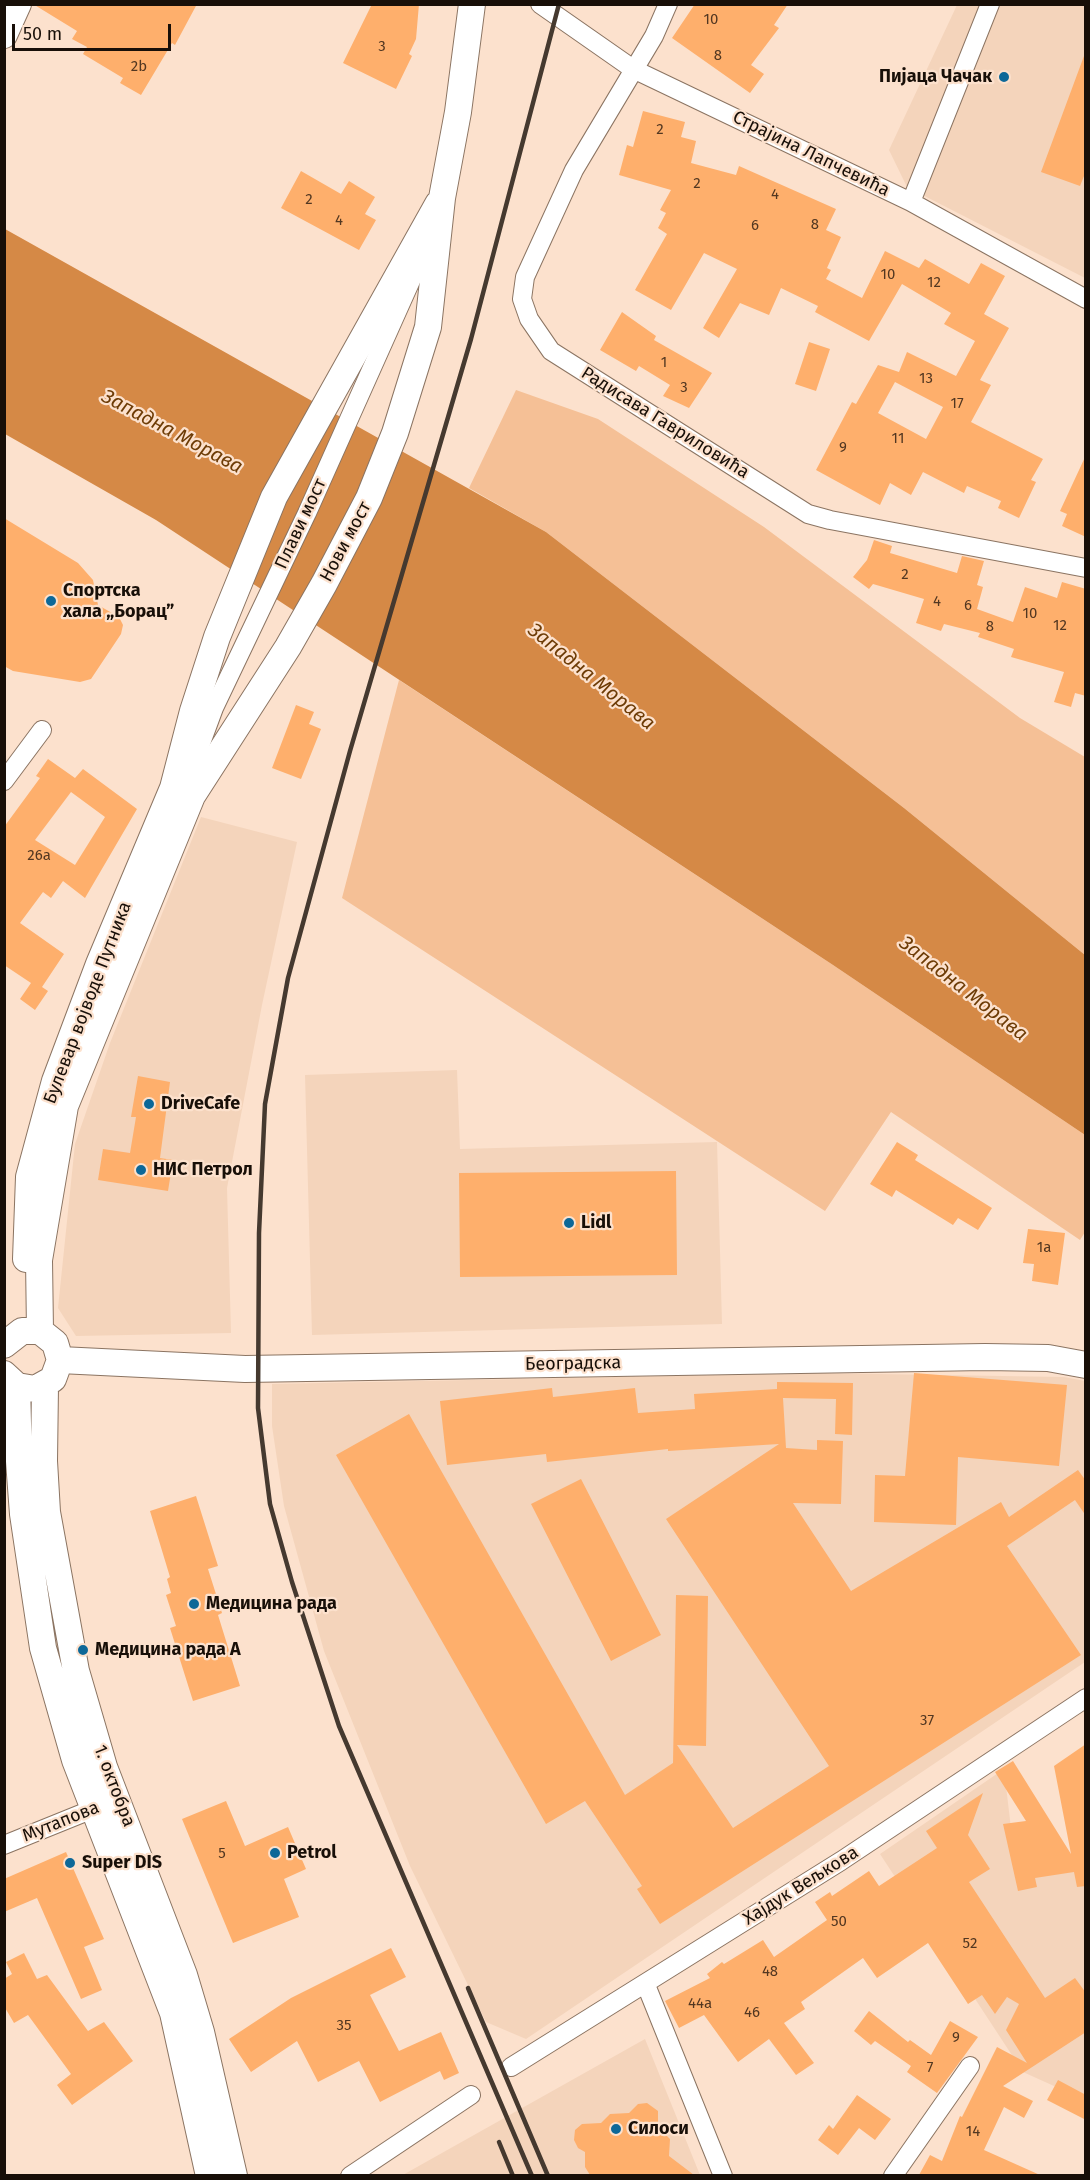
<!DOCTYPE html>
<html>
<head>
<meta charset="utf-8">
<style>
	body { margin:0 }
	#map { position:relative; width:1090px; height:2180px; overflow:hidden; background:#fce1cd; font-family:"Fira Sans",sans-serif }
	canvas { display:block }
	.frame { position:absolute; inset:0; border:6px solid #180f08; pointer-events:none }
	.scale { position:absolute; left:12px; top:24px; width:159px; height:27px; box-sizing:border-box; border:3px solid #180f08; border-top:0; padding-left:8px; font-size:18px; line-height:21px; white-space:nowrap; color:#180f08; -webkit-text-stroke:4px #fce1cd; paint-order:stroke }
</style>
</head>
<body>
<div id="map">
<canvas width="1090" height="2180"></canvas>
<div class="frame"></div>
<div class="scale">50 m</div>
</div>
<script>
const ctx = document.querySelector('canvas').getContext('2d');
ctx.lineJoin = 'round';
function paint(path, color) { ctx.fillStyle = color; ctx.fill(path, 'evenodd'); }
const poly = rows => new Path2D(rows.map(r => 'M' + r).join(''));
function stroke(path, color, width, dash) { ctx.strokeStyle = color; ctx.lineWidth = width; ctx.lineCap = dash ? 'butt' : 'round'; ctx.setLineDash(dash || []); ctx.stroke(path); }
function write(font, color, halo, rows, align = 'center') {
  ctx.font = font + ' "Fira Sans",sans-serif'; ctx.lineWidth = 4.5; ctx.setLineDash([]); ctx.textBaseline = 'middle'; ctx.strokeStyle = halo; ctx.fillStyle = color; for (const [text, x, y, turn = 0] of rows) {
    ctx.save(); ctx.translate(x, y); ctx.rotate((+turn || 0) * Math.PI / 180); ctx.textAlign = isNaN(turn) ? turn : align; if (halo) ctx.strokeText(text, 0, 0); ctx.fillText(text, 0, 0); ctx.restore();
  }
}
const built = poly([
	[957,5,1085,5,1085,278,907,187,889,150],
	[201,817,297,842,262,1005,227,1188,231,1333,76,1336,58,1308,75,1144,110,1043],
	[457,1070,460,1149,717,1142,722,1324,312,1335,305,1075],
	[815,1373,1064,1377,1085,1381,1085,1662,526,2039,486,2022,410,1866,324,1651,284,1506,272,1426,272,1384],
	[1004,1769,1016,1871,1085,1860,1085,2100,1023,2072,880,1854],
	[645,2039,700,2175,401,2176]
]);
const green = poly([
	[516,390,598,419,764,527,1020,718,1085,757,1085,955,904,808,546,532,469,488],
	[399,680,833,965,1085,1135,1085,1232,1080,1240,891,1112,825,1211,342,898]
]);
const water = poly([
	[5,229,546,532,904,808,1085,955,1085,1135,833,965,156,520,5,434]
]);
const building = poly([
	[33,4,197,4,175,45,172,43,141,95,120,83,123,78,83,54,87,47,72,39,77,31],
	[372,4,419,4,416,39,409,54,412,56,396,89,343,63],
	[695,4,788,4,774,25,779,28,751,65,764,74,750,93,672,38],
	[1084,56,1086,171,1080,186,1041,172],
	[643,111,685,122,681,137,696,141,691,163,736,175,739,166,836,209,826,230,841,237,827,268,831,270,826,279,862,298,885,251,919,268,925,259,969,284,981,263,1005,276,984,314,1009,328,980,380,991,385,971,422,1043,459,1031,480,1036,482,1019,518,998,508,1001,501,967,486,964,493,923,472,911,495,890,483,880,505,816,470,852,402,856,404,878,365,899,372,907,352,956,376,975,341,944,324,951,313,902,284,869,341,815,312,818,306,781,288,769,315,740,303,719,338,703,328,737,269,704,253,671,310,635,290,667,234,658,228,666,213,660,210,671,190,619,175,627,145,633,147],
	[895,382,943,407,926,439,878,413],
	[301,171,341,194,349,181,375,197,365,214,376,220,359,250,281,208],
	[622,312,656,336,654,340,712,373,689,408,663,396,670,385,639,366,636,371,600,350],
	[809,342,830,349,816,391,795,384],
	[1086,455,1086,537,1062,526,1067,514,1060,511],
	[4,518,78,563,93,580,98,605,119,617,123,625,121,634,91,679,80,682,13,671,4,666],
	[874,540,892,546,890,553,957,573,962,556,984,561,977,585,983,587,977,609,1013,622,1025,587,1057,598,1062,582,1086,589,1086,696,1075,693,1071,707,1054,702,1064,672,1011,657,1014,649,978,637,980,633,944,624,941,631,916,623,924,599,873,584,869,589,853,577,867,560],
	[296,705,314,712,309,724,321,729,301,779,272,768],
	[48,759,75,778,83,769,137,809,85,898,63,881,51,898,43,892,20,923,64,954,42,987,48,991,35,1010,20,999,31,983,4,965,4,827,40,778,36,776],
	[71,792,105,817,75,865,35,840],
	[138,1076,170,1082,160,1158,173,1160,168,1191,98,1180,103,1149,130,1153,136,1117,131,1117],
	[897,1142,918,1155,915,1160,992,1208,978,1230,958,1218,953,1225,896,1190,892,1197,870,1184],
	[676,1171,677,1275,460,1277,459,1173],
	[1028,1229,1065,1233,1058,1285,1032,1281,1034,1264,1023,1263],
	[914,1373,1067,1385,1059,1466,958,1457,956,1525,874,1522,875,1475,905,1476],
	[777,1382,853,1383,852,1435,835,1434,836,1399,783,1398,786,1448,817,1450,817,1440,843,1441,841,1504,793,1503,851,1591,1001,1502,1009,1517,1078,1470,1086,1481,1086,1516,1075,1500,1007,1546,1081,1655,660,1924,637,1889,642,1886,585,1801,546,1824,336,1455,409,1414,625,1795,673,1763,676,1595,708,1596,706,1746,677,1745,733,1828,829,1766,666,1519,779,1444,668,1451,668,1449,547,1462,546,1454,447,1465,440,1401,552,1388,553,1397,635,1388,638,1413,695,1409,694,1394,777,1389],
	[581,1479,661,1635,611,1661,531,1504],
	[196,1496,218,1566,208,1569,222,1613,218,1615,240,1686,193,1701,170,1628,176,1626,166,1595,171,1593,167,1579,170,1577,150,1511],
	[1086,1744,1086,1886,1077,1887,1074,1872,1035,1878,1037,1887,1018,1891,1003,1824,1026,1821,995,1772,1013,1761,1071,1854,1054,1766],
	[983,1793,968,1835,990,1869,969,1882,1045,1998,1075,1978,1086,1993,1086,2032,1003,2086,1033,2101,1024,2118,1004,2107,984,2150,1040,2175,919,2175,930,2155,942,2161,960,2116,962,2117,997,2047,1027,2063,1006,2030,1019,2004,1007,1997,995,2014,982,1995,968,2004,928,1943,877,1978,863,1958,801,2002,805,2009,784,2023,814,2063,796,2075,769,2039,738,2062,704,2015,679,2028,665,2001,710,1978,707,1974,722,1962,724,1964,763,1940,774,1957,827,1920,815,1902,830,1892,832,1896,869,1871,879,1886,937,1848,926,1831],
	[226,1801,245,1846,288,1827,306,1869,284,1879,299,1917,233,1943,182,1819],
	[66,1852,104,1939,84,1947,102,1990,81,1999,37,1898,4,1912,4,1879],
	[391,1948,406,1977,370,1995,399,2051,441,2032,459,2073,444,2080,440,2071,380,2102,359,2061,318,2082,297,2041,251,2072,229,2039,291,1998],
	[24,1953,37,1979,47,1975,88,2031,104,2022,133,2061,72,2105,57,2085,71,2074,28,2015,14,2023,4,2006,4,1979,12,1974,6,1962],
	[869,2011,908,2042,910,2040,931,2055,950,2021,978,2037,937,2093,907,2072,911,2066,875,2041,871,2045,854,2031],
	[1058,2080,1086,2095,1086,2120,1047,2100],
	[857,2095,891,2119,875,2140,859,2128,838,2155,818,2140,829,2125,833,2129],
	[647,2103,658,2111,658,2127,670,2139,669,2156,694,2175,590,2175,585,2167,585,2152,578,2148,574,2140,575,2130,582,2124,601,2123,610,2114,629,2113,638,2104]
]);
const street = poly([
	[540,4,633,69,911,202,1086,299],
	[668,4,654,36,574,170,525,277,522,299,529,319,551,351,808,514,830,520,1086,568],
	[911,202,990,4],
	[4,781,42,730],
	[183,792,214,708,307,513,422,256],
	[4,1845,103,1805],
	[646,1985,723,2176],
	[511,2067,841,1861,1086,1698],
	[350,2176,471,2095],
	[893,2176,970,2066]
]);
const secondary = poly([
	[4,35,18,4],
	[26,1259,29,1177,55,1081,99,964,173,788,193,711,217,637,274,497,438,204],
	[40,1331,39,1260,65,1106,192,796,288,647,324,584,369,498,395,433,428,327,442,198,458,112,472,4],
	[4,1345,22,1331,40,1331,55,1343,60,1360,53,1379,35,1389,17,1386,4,1374],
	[60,1360,245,1369,985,1357,1048,1358,1086,1365],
	[17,1386,19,1461,23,1514,43,1648,75,1760,173,2013,209,2176],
	[45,1386,44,1461,47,1512,76,1671,104,1767,184,1975,201,2032,234,2176]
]);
const rail = poly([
	[468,1988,548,2176],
	[499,2142,513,2176],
	[532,2176,339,1726,292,1582,270,1504,258,1408,259,1233,265,1104,288,978,350,751,471,339,559,4]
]);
const markers = [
	[1004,77,6,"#0d6898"],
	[51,601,6,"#0d6898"],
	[149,1104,6,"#0d6898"],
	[141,1170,6,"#0d6898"],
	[569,1223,6,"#0d6898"],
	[194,1604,6,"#0d6898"],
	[83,1650,6,"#0d6898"],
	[275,1853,6,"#0d6898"],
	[70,1863,6,"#0d6898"],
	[616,2129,6,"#0d6898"]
];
const numberNames = [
	["10",711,20],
	["3",382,47],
	["8",718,56],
	["2b",139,67],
	["2",660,130],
	["2",697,184],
	["4",775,195],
	["2",309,200],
	["4",339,221],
	["8",815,225],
	["6",755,226],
	["10",888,275],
	["12",934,283],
	["1",664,363],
	["13",926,379],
	["3",684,388],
	["17",957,404],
	["11",898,439],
	["9",843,448],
	["2",905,575],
	["4",937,602],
	["6",968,606],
	["10",1030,614],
	["12",1060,626],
	["8",990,627],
	["26a",39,856],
	["1a",1044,1248],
	["37",927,1721],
	["5",222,1854],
	["50",839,1922],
	["52",970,1944],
	["48",770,1972],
	["44a",700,2004],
	["46",752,2013],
	["35",344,2026],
	["9",956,2038],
	["7",930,2068],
	["14",973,2132]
];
const poiNames = [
	["Пијаца Чачак",992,77,"right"],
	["Спортска",63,591],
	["хала „Борац”",63,612],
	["DriveCafe",161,1104],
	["НИС Петрол",153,1170],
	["Lidl",581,1223],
	["Медицина рада",206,1604],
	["Медицина рада А",95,1650],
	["Petrol",287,1853],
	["Super DIS",82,1863],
	["Силоси",628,2129]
];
const streetNames = [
	["Страјина Лапчевића",811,154,26],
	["Радисава Гавриловића",665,423,32],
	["Плави мост",301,524,-65],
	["Нови мост",346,542,-62],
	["Булевар војводе Путника",88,1003,-69],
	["Београдска",573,1364,-1],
	["1. октобра",114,1786,69],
	["Мутапова",61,1822,-22],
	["Хајдук Вељкова",801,1886,-32]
];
const waterNames = [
	["Западна Морава",172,432,28],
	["Западна Морава",591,677,39],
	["Западна Морава",963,989,38]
];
paint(built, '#f4d4bb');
paint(green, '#f5c096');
paint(water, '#d58946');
paint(building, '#feaf6c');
stroke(street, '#8b7462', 20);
stroke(secondary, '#8b7462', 28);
stroke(street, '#fff', 18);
stroke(secondary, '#fff', 26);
stroke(rail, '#45392f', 4.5);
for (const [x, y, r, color] of markers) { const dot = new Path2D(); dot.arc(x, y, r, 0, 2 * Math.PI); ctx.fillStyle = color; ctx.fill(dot); stroke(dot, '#fce1cd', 2); }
write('15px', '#523721', null, numberNames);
write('bold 18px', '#180f08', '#fce1cd', poiNames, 'left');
write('18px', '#180f08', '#fce1cd', streetNames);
write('italic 20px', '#6e3c06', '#fce1cd', waterNames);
</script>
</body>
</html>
